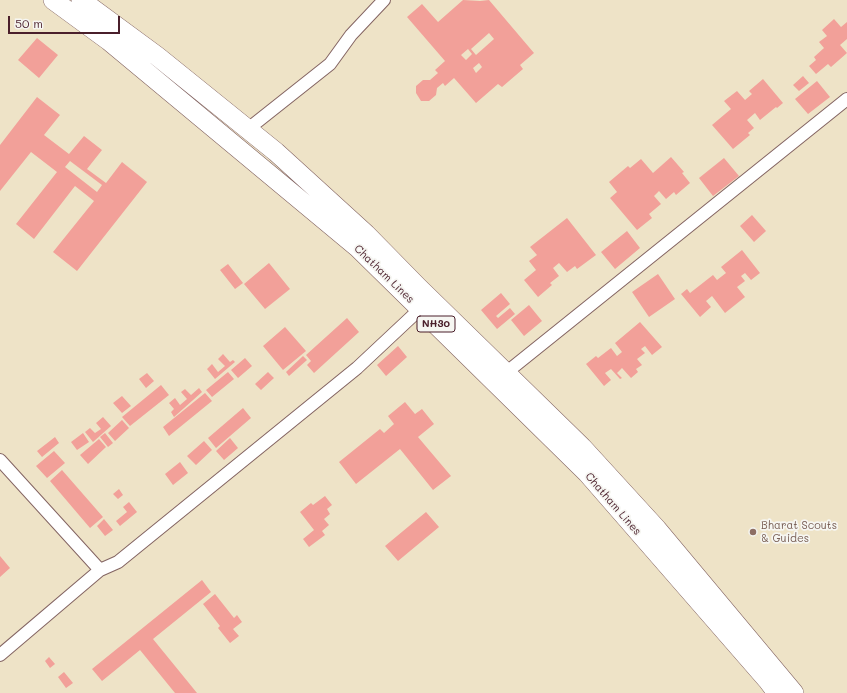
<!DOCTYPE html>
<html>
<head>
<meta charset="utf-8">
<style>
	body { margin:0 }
	#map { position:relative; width:847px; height:693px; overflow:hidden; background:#eee3c7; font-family:Mali,sans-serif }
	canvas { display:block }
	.scale { position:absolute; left:8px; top:16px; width:112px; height:18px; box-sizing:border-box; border:2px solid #4a1f2b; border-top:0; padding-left:5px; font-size:12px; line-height:14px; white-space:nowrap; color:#4a1f2b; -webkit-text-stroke:3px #f6f6f2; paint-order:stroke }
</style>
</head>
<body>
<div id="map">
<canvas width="847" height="693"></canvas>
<div class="scale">50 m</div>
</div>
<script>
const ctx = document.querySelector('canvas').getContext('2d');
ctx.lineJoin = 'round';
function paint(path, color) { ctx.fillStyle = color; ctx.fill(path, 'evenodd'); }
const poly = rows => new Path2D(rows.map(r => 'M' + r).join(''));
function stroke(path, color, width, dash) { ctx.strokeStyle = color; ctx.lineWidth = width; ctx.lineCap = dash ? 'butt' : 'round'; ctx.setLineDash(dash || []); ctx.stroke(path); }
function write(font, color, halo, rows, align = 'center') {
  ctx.font = font + ' Mali,sans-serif'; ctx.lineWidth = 3.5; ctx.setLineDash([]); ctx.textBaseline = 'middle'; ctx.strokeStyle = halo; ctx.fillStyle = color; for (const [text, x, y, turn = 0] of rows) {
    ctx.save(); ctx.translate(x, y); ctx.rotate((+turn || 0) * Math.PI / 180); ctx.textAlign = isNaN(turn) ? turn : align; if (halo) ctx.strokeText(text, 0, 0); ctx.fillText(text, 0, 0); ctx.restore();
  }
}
const building = poly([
	[463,0,480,1,489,0,534,53,520,65,523,69,502,87,498,84,476,103,454,78,445,86,443,83,437,88,436,95,429,101,421,101,416,93,416,86,423,80,430,80,438,73,435,70,445,61,407,17,422,4,438,22],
	[489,33,494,39,476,55,471,49],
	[468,49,472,54,466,60,461,55],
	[479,63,482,67,476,73,473,68],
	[834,19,841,27,847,22,847,39,840,45,847,53,831,67,828,64,816,74,809,66,816,60,814,57,824,48,819,42,827,36,822,30],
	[37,38,58,55,39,78,18,60],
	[803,76,809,83,799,91,793,85],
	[763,79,783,103,777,108,776,107,760,120,755,113,747,120,754,128,748,133,750,135,733,149,712,125,731,109,724,101,737,91,745,100,752,94,749,91],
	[817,81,830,97,808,114,795,99],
	[37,97,60,115,44,135,69,154,84,136,102,150,87,169,106,183,122,162,147,182,77,271,53,252,94,201,75,186,34,239,16,224,57,172,31,152,0,191,0,145],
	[70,161,102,185,97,192,65,167],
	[671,157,684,172,682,173,690,183,676,195,674,192,666,199,659,191,654,196,661,204,649,214,652,218,637,230,610,198,617,192,609,182,628,166,630,168,641,159,653,173],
	[724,158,739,176,713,196,699,178],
	[752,215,766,231,754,242,740,226],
	[567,218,596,255,577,269,575,266,567,272,559,263,553,268,559,276,550,283,552,285,538,297,524,280,536,270,529,261,537,255,530,247],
	[627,231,640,248,615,269,601,252],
	[742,250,760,273,751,280,745,273,741,276,745,281,737,287,745,297,725,313,712,296,706,301,711,307,700,317,681,294,687,289,690,293,713,275,717,280,726,273,721,267],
	[269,263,290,289,265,309,244,284],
	[228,264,243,283,235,289,220,270],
	[658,274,675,299,649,317,632,292],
	[501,293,510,304,496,316,498,318,510,308,515,314,497,329,481,310],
	[529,305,542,321,524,336,511,320],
	[347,318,359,332,314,373,307,365,311,361,306,355],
	[640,322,662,347,652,355,645,346,641,349,645,353,637,359,642,365,636,369,638,372,631,378,622,368,617,373,622,378,620,379,611,369,605,373,611,380,604,386,586,364,596,356,598,358,611,348,617,356,622,352,615,343],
	[285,327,306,351,283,370,263,346],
	[398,346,407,357,386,376,377,365],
	[223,354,230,362,233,360,235,362,215,379,207,369,212,364,218,372,225,366,218,359],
	[303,356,307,360,289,376,286,372],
	[245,358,252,366,238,378,231,370],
	[228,372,234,379,212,397,206,390],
	[268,372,274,378,261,390,255,384],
	[147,373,154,381,146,388,139,379],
	[161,385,169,395,130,426,122,417],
	[199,388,202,392,174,417,171,412,174,409,169,403,175,398,180,405,187,399,181,392,185,389,191,395],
	[205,393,212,401,169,436,163,427],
	[122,396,131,406,122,413,113,403],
	[405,402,415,414,422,409,434,424,418,437,451,476,433,490,400,449,356,484,339,462,380,429,384,433,394,424,388,416],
	[243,408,251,418,216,448,208,438],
	[103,417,111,426,93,442,85,432,90,428,95,433,101,429,96,423],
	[122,420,129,428,115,441,108,433],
	[83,433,89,442,77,450,71,442],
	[105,433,113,443,108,447,100,437],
	[55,437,59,443,42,457,37,451],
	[230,438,238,448,224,460,216,451],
	[99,439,106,447,88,464,80,455],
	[204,441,212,450,196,465,187,456],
	[54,451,65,463,47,478,36,466],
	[180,462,188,473,173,485,165,474],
	[62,470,103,517,90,528,50,481],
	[119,489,123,495,118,499,113,494],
	[325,496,332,505,327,509,330,514,324,519,329,525,322,531,325,535,309,547,303,539,314,530,300,512,311,503,313,505],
	[129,502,137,512,120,526,116,521,127,512,123,507],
	[426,512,439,527,398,561,385,546],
	[104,519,113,530,105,536,97,526],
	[0,556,10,568,0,577],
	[202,580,211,592,153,639,197,693,175,693,140,650,102,681,92,669],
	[215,594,234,618,237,615,242,622,233,629,239,636,230,643,218,628,220,626,203,604],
	[49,657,55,664,50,668,45,661],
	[64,672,73,683,66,688,58,677]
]);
const minor = poly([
	[248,129,330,64,351,35,384,0],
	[502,376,847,99],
	[0,460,100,570],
	[0,655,100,570,118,562,357,368,420,309]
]);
const trunk = poly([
	[53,0,109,41,358,248,587,473,768,681,777,693],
	[81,0,157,56,276,152,366,234,418,287,582,447,657,529,794,693]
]);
const markers = [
	[753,532,4,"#8d6e63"]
];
const shields = [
	[436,324,38]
];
const shieldNames = [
	["NH30",436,324]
];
const streetNames = [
	["Chatham Lines",384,274,44],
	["Chatham Lines",613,504,49]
];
const educationNames = [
	["Bharat Scouts",761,526],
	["& Guides",761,539]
];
paint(building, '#f2a099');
stroke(minor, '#836462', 14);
stroke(trunk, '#836462', 20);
stroke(minor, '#fff', 12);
stroke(trunk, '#fff', 19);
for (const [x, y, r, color] of markers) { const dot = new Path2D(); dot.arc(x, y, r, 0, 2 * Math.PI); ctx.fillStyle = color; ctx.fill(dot); stroke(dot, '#f6f6f2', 1.5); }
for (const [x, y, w] of shields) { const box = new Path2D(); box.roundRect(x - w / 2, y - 8, w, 16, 3); ctx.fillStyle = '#f6f6f2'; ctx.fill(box); stroke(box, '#4a1f2b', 1); }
write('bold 10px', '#4a1f2b', null, shieldNames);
write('11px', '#4a1f2b', '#f6f6f2', streetNames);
write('11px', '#785e54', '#f6f6f2', educationNames, 'left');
</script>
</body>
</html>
